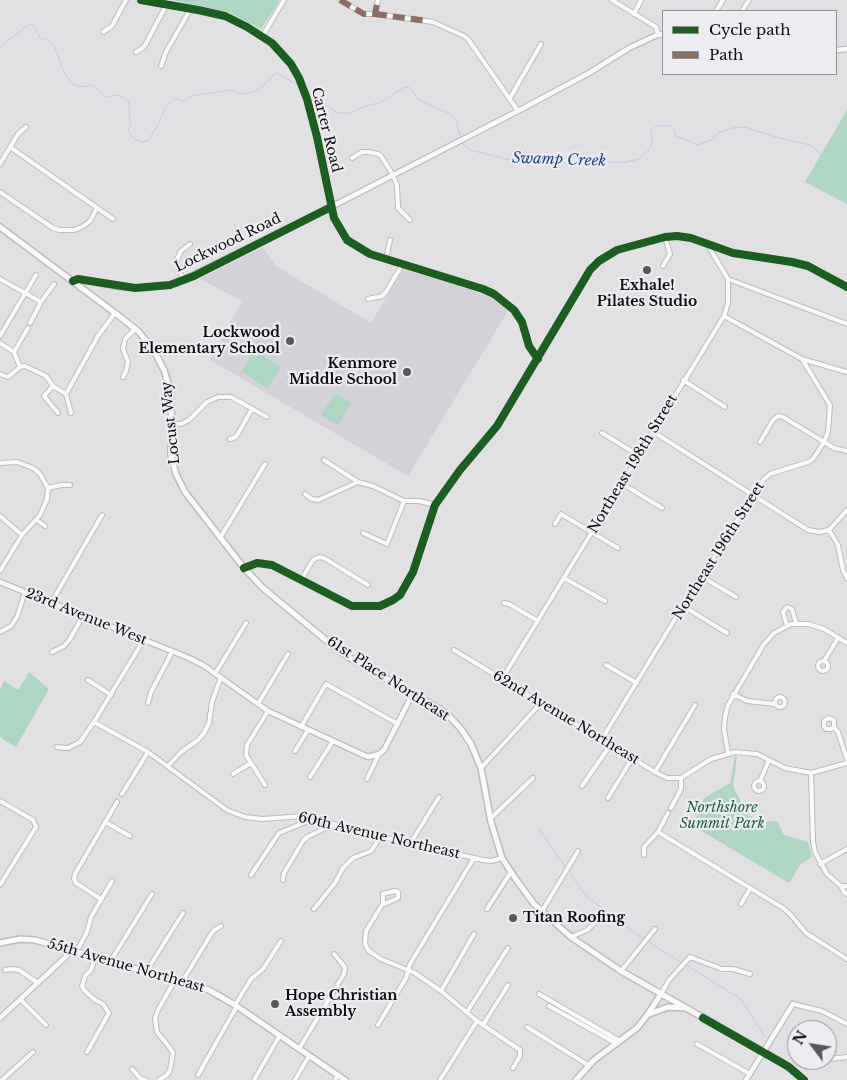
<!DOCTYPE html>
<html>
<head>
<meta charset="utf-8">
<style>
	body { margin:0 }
	#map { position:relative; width:847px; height:1080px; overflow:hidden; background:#e1e0e2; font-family:"Libre Baskerville",serif }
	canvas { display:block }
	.legend { position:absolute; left:662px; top:10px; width:175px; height:65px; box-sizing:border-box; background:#edecf0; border:1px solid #939296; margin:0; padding:6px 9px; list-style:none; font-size:15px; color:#0d0c0e }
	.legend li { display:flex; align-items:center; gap:10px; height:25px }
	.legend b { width:25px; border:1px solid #939296 }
	.north { position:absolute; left:787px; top:1020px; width:50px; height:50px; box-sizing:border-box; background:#edecf0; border:1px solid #939296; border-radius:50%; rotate:301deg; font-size:14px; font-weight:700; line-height:20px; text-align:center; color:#0d0c0e }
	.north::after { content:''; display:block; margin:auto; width:18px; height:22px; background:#575658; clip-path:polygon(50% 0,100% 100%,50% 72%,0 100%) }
</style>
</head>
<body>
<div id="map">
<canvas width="847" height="1080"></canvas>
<ul class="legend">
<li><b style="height:6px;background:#1b5e20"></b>Cycle path</li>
<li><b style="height:6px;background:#8d6e63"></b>Path</li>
</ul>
<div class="north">N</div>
</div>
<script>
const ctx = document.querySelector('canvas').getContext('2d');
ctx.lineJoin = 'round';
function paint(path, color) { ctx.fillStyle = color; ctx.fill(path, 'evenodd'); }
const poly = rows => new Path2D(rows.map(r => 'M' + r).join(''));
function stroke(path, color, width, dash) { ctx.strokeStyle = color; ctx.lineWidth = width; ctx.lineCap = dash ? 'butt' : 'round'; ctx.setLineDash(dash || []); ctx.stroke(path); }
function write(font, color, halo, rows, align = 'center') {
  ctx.font = font + ' "Libre Baskerville",serif'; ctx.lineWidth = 4.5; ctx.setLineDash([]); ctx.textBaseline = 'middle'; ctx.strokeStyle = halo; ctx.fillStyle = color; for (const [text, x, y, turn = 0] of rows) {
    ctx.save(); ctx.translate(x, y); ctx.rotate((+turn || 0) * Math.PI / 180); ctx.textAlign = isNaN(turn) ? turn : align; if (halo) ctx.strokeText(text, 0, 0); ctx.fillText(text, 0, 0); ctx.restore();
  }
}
const built = poly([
	[263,247,276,266,371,323,403,269,471,290,492,298,508,311,408,476,210,360,242,301,200,279]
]);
const green = poly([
	[172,0,280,0,261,29,228,12],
	[847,110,847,204,805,182],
	[254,350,281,367,267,389,242,371],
	[335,393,351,403,338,425,321,415],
	[29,672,49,689,16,747,0,737,0,689,4,681,18,690],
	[735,756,737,756,733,786,746,813,759,822,777,821,784,835,808,842,812,857,801,864,789,883,693,826,704,798,730,783]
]);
const stream = poly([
	[0,47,28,25,34,25,40,38,50,41,54,45,64,73,74,85,84,87,91,84,107,97,118,95,128,100,130,112,129,116,131,124,128,130,132,137,141,142,148,141,160,121,164,110,174,98,183,101,192,96,230,90,240,94,253,92,263,86,273,75,277,73,301,87],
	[304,88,336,112,348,114,366,106,382,102,403,88,409,87,419,100,450,114,455,118,462,143,470,150,514,161,561,163,626,162,639,159,650,148,652,141,651,130,657,126,671,126,675,130,676,136,698,145,712,140,718,133,732,128,745,127,776,137,810,145,819,152,824,164,829,169,841,171,847,171],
	[538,828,586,896,643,939],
	[649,942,682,963],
	[686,965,741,999,765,1037]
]);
const minor = poly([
	[340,0,364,14,375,14,378,0],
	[612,0,656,27,658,35],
	[716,11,723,0],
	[742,11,749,0],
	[375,14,433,22,464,36,468,39,518,111],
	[634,14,641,0],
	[103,32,112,26,126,0],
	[262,37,284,0],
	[136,52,144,47,167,4],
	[161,66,166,52,191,8],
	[510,98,541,44],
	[10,147,113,219],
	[352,158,362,152,368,152,378,154,381,156,393,175,397,186,398,208,410,220],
	[0,164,18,134,26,127],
	[0,192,53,228,59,230,74,230,82,227,90,221,97,208],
	[386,259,390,240],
	[663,266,670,254,665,237],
	[0,279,41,302,54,284],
	[728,279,847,324],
	[183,280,177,263,177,259,181,251,190,244],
	[368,299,382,296,386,292,402,265],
	[724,316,802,359,847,372],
	[30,323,41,302],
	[0,336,36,275],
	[0,343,14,352,20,367],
	[14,352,28,328],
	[20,367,25,366,46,376,53,386,66,394,71,413],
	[0,374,8,377,20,367],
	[123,377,126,371,128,362,123,349,125,339,135,329],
	[683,380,725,407],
	[53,386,44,396,58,413],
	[66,394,98,336,115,313],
	[172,424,181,424,189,420,207,402,218,397,231,397,267,417],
	[652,431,808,530,819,532,829,530],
	[602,433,638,455],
	[230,439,236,437,252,409],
	[760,442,773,420,778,416,783,417,834,448,847,451],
	[324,460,358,482,373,486,404,501,419,501,435,505],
	[0,463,17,462,33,468,40,474,48,488],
	[621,483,662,508],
	[305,494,312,499,318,500,358,482],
	[0,516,22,535],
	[37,520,45,526],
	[555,524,561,514,618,548],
	[829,530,838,545,843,570,847,578],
	[829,530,847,510],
	[363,533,387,544,404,501],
	[220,538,265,464],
	[0,571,22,535,40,515,47,499,48,488,62,485,70,485],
	[702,577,736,597],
	[564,578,605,601],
	[301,580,313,560,319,557,324,558,368,585],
	[51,603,102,515],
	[504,603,509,604,538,621],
	[683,606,727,633],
	[787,626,783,612,787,607,792,609,796,623],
	[0,632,11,626,17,617,25,592],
	[454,650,655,772,667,778,681,778,711,759,735,752,757,754,785,768,811,773,847,763],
	[52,652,64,646,70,639,83,616],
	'818 666a5 5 0 1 1 10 0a5 5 0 1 1-10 0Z',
	[824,661,838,638],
	[606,665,637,683],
	[215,674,246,623],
	[502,679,724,316,728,303,728,279,707,244],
	[88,680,111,695],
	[733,694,747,701,775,704],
	'775 702a5 5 0 1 1 10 0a5 5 0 1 1-10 0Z',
	[148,703,151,692,172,652],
	[258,704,288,654],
	[94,722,148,752,227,810,245,817,262,819,303,816,378,836,483,860,491,861,502,858],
	[301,727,326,684,398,724],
	[834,727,831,729,826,729,824,726,824,721,829,718,834,720,834,727,838,732,847,759],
	[602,739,692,591,763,480,770,474,808,462,813,459,824,442,828,432,830,405,802,359],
	[57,747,68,748,80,742,94,722,143,641],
	[295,751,308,730],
	[728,753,724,729,725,717,728,705,764,644,774,633,791,624,809,624,824,629,847,643],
	[251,763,265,785],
	[168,766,181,752,198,740,204,733,209,723,212,702,221,677],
	[481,768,541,703],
	[655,772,695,705],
	[811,773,813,841,815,852,827,874,841,886],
	[233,774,251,763,246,755,247,745,268,711],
	[310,777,333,741],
	[367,779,379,754],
	'754 786a5 5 0 1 1 10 0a5 5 0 1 1-10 0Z',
	[760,781,769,760],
	[582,786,611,744],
	[122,794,148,752],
	[608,798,633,757],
	[0,801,33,820,36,827,0,885],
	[671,808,681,789,681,778],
	[491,818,533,778],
	[105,822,130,836],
	[658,832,783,908,790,914,806,933,847,959],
	[410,844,439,797],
	[644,855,644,847,658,832,668,813],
	[820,864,847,849],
	[251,875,279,833,313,819],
	[283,880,284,873,303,841,307,837,332,825],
	[847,886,841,886,844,892,847,894],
	[101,899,76,883,74,879,75,874,117,802],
	[383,903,383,894,395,891,398,892,398,898,382,905,366,931,365,944,369,951,381,959,415,973,441,991,477,1021,520,1050,520,1056,513,1068],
	[741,904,750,889],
	[314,909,335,883,343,868,353,858,371,851,376,844,378,836],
	[487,909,511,872],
	[542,911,578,851],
	[571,937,587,930,600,918],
	[72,951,79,947,87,932,91,917,112,881],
	[110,962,152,894],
	[5,970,12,969,19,970,38,983],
	[621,971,655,929],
	[146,972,183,913],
	[182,982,213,931,221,926],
	[441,991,474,934],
	[539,994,620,1041],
	[661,994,669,980,690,957,722,969,733,969,750,974],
	[20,999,46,1025],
	[793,1004,822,1011,847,1024],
	[235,1005,251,979,263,969,281,941],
	[549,1006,617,1044],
	[467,1012,508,948],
	[378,1025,406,978,410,964,474,858],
	[483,1025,508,985],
	[527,1027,588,1065],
	[697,1044,750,1074],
	[299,1049,344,974,345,967,334,954],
	[87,1052,109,1013,103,1004,95,1000,84,990,82,986,85,976,91,970,95,958],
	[829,1059,847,1057],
	[132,1069,141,1079,146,1080],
	[198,1075,237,1006],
	[2,1080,33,1052],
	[159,1080,167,1075,170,1070,173,1053,170,1048,157,1032,155,1018,158,1010,175,980],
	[254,1080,280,1035],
	[295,1080,309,1056],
	[335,1080,338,1075],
	[440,1080,477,1021]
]);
const tertiary = poly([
	[141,0,198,10,225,16,247,27,272,43,291,64,299,78,307,99,317,137,334,218,347,240,370,254,483,289,494,294,514,310,522,322,529,346,538,359],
	[836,50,847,49],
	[73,281,78,279,118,287,147,288,170,285,183,280,331,207,518,111,589,73,629,48,657,35,663,34],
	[244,568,257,563,272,565,352,606,380,606,393,600,400,595,413,572,435,505,460,470,497,426,590,270,599,261,617,250,665,237,677,236,691,238,733,253,792,262,808,266,847,287],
	[0,582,189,658,203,665,268,711,368,757,379,754,384,750,413,693],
	[0,1018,72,951],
	[746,1080,793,1004]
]);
const secondary = poly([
	[0,227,119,316,139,332,154,351,164,370,170,390,172,424,171,455,176,474,185,492,244,568,263,588,333,646,347,656,441,710,449,716,461,729,471,744,481,768,491,822,502,858,515,878,534,904,571,937,621,971,783,1063,804,1080],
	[0,943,20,939,35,940,209,990,235,1005,345,1080],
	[649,1014,668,1007,684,1008],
	[576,1080,594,1060,637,1028,648,1014,661,994]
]);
const quiet = poly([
	[340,0,364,14,375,14,378,0],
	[375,14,428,21]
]);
const cycleway = poly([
	[141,0,198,10,225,16,247,27,272,43,291,64,299,78,307,99,317,137,334,218,347,240,370,254,483,289,494,294,514,310,522,322,529,346,538,359],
	[73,281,78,279,135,288,170,285,194,276,331,207],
	[244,568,257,563,272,565,352,606,380,606,393,600,400,595,413,572,435,505,460,470,497,426,590,270,599,261,617,250,665,237,677,236,691,238,733,253,792,262,808,266,847,287],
	[703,1018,789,1067,804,1080]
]);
const markers = [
	[647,270,5,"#575658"],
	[290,341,5,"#575658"],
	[407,372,5,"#575658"],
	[513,918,5,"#575658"],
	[275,1004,5,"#575658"]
];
const streetNames = [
	["Carter Road",326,130,76],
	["Lockwood Road",228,243,-26],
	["Locust Way",171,423,-96],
	["Northeast 198th Street",633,464,-59],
	["Northeast 196th Street",719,551,-58],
	["23rd Avenue West",86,617,22],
	["61st Place Northeast",388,679,33],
	["62nd Avenue Northeast",566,718,31],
	["60th Avenue Northeast",379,836,13],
	["55th Avenue Northeast",126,966,16]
];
const poiNames = [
	["Exhale!",647,286,"center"],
	["Pilates Studio",647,302,"center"],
	["Lockwood",280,333],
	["Elementary School",280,349],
	["Kenmore",397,364],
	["Middle School",397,380],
	["Titan Roofing",523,918,"left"],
	["Hope Christian",285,996,"left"],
	["Assembly",285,1012,"left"]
];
const parkNames = [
	["Northshore",722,808],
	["Summit Park",722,824]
];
const waterNames = [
	["Swamp Creek",559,160,2]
];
paint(built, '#d4d2d9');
paint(green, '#aed6c3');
stroke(stream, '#bfceed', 1);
stroke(minor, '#bdbcbe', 6);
stroke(tertiary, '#bdbcbe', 7);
stroke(secondary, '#bdbcbe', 8);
stroke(minor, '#fafafb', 4);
stroke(tertiary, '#fafafb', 4.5);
stroke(secondary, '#fafafb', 5);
stroke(quiet, '#8d6e63', 6, [12, 6]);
stroke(cycleway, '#1b5e20', 8);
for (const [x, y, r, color] of markers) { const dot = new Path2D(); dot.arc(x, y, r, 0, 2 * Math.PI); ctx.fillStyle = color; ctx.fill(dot); stroke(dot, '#edecf0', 2); }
write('14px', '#0d0c0e', '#edecf0', streetNames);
write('bold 14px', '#0d0c0e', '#edecf0', poiNames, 'right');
write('italic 14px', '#206446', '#edecf0', parkNames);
write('italic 15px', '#1f4090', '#edecf0', waterNames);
</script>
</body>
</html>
